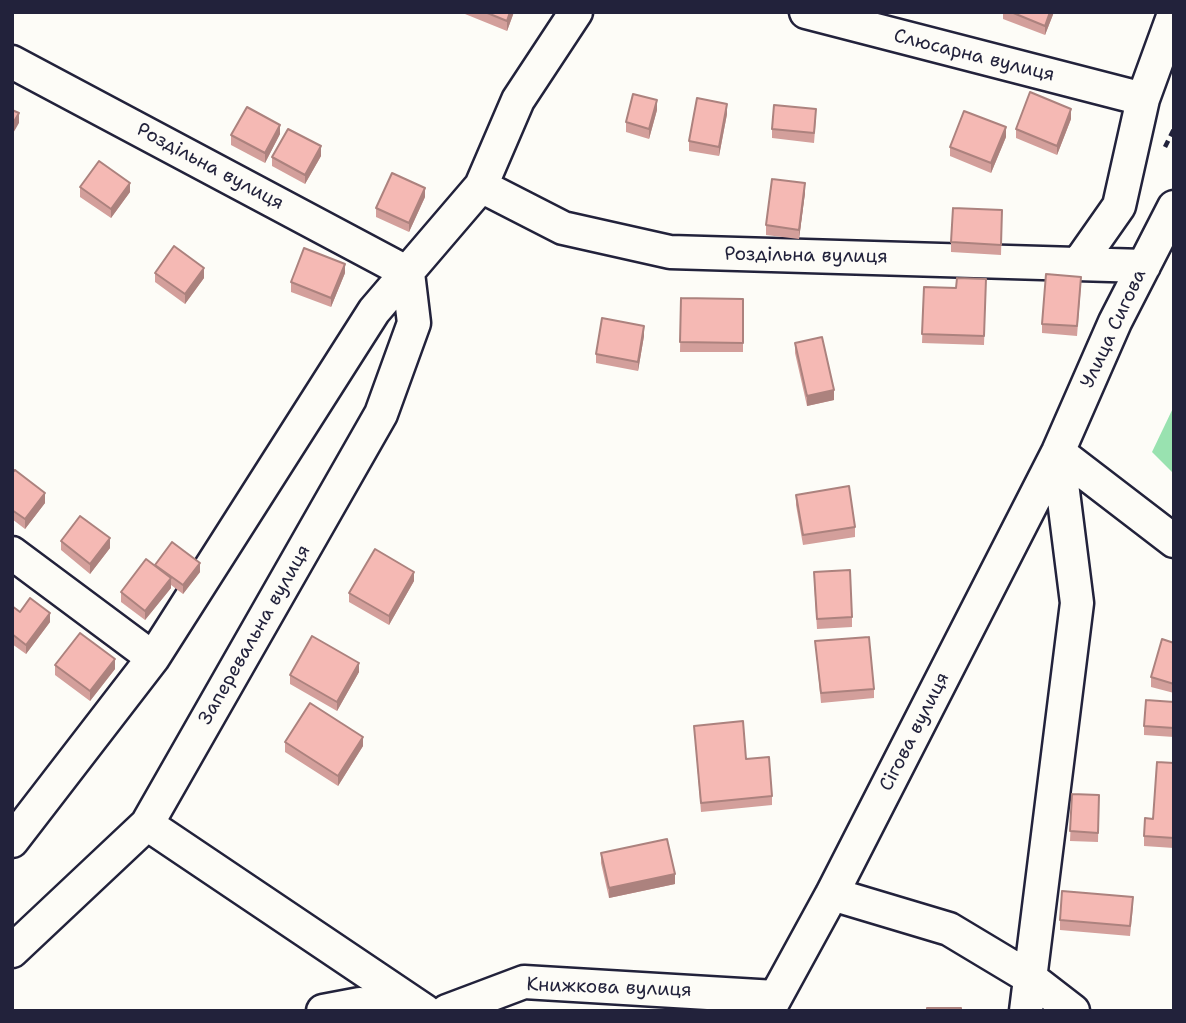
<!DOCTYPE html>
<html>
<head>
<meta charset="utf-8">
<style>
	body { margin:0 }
	#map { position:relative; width:1186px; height:1023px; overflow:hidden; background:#fdfcf7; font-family:"Shantell Sans",sans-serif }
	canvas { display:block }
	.frame { position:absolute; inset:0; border:14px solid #22223b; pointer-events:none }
</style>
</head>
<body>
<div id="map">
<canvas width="1186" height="1023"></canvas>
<div class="frame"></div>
</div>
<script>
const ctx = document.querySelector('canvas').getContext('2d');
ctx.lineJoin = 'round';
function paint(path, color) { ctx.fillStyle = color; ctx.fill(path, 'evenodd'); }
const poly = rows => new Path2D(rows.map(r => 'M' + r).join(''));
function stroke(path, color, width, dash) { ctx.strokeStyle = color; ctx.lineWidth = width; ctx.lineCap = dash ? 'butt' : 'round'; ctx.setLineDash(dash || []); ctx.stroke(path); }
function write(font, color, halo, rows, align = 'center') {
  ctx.font = font + ' "Shantell Sans",sans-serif'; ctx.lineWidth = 7; ctx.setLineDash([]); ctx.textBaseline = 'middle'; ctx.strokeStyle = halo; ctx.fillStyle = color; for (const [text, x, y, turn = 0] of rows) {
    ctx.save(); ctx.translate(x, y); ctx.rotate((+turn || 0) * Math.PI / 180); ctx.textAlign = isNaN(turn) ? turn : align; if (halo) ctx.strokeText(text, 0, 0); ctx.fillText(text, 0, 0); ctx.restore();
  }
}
const green = poly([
	[1174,406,1174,474,1152,452]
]);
const path = poly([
	[1165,147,1174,129]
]);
const minor = poly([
	[806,12,1143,99],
	[12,62,408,273,414,323,381,414,147,824,12,951],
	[481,186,563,228,670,252,1144,266],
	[1079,263,1119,206,1143,99,1174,14],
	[1058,452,1174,541],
	[12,553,153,658],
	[147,824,425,1011],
	[12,841,153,658,374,311,481,186,518,100,576,12],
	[832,894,949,929,1029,977,1073,1011],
	[323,1011,360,1004,400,1011],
	[447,1011,524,982,775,997],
	[768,1011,832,894,1058,452,1115,322,1174,207],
	[1026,1011,1077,603,1058,452]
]);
const wall = poly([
	[465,12,514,12,507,31,465,14],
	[1003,12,1054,12,1045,35,1003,19],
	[657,110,649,139,626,132,626,122],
	[727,114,719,156,689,151,689,141],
	[816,118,814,143,772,138,772,129],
	[1071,119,1057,155,1016,138,1016,129],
	[280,134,265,163,231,145,231,135],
	[1006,137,991,173,950,156,950,147],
	[321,156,305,184,272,166,272,157],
	[80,187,130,192,111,218,80,197],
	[805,193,799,239,766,235,766,225],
	[425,197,409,232,376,217,376,208],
	[1002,220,1001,255,951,252,951,242],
	[155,273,204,278,185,304,155,282],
	[345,273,331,307,291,292,291,282],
	[986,279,984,345,922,343,924,287,956,288],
	[1081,286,1077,336,1042,333,1042,324],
	[681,298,743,299,743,352,680,352],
	[644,336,638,371,596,363,596,354],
	[795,343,834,400,807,406,795,353],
	[12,473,45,503,25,529,12,519],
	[796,495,855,527,855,537,803,545,796,505],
	[61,541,110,548,90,574,61,550],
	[155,565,200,572,183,594,171,585,171,588,145,620,121,602,121,592,155,566],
	[414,581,389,625,349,602,349,593],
	[814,582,852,617,852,627,817,629],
	[12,606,20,612,50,622,26,654,12,644],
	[815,641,874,689,874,698,821,703],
	[1174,643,1174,693,1151,687,1151,677],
	[55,665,115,669,90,701,55,675],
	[359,672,337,711,290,684,290,675],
	[1174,702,1174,737,1144,735,1144,726],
	[694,726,746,759,772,796,772,805,701,812],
	[285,742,363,746,338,786,285,752],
	[1174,763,1174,848,1144,846,1144,836,1153,819],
	[1072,794,1099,795,1098,842,1070,841],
	[601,853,675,884,609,898,601,863],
	[1133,907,1130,936,1060,930,1060,920]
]);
const shadedWall = poly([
	[510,12,514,12,507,31,507,21],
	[1050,12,1054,12,1045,35,1045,26],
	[657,100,657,110,649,139,649,129],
	[727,104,727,114,719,156,719,147],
	[1071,109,1071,119,1057,155,1057,146],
	[19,113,19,123,12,135,12,125],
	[280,125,280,134,265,163,265,153],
	[1006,127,1006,137,991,173,991,163],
	[321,146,321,156,305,184,305,175],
	[130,183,130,192,111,218,111,209],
	[805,183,805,193,799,239,799,230],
	[425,188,425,197,409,232,409,223],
	[345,264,345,273,331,307,331,298],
	[204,268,204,278,185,304,185,294],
	[644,326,644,336,638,371,638,362],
	[834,390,834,400,807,406,807,396],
	[45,493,45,503,25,529,25,519],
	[110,538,110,548,90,574,90,564],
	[200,563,200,572,183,594,183,585],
	[414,572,414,581,389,625,389,616],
	[171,578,171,588,145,620,145,611],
	[50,613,50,622,26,654,26,645],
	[115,659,115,669,90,701,90,691],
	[359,663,359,672,337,711,337,702],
	[363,737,363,746,338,786,338,776],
	[675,874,675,884,609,898,609,888]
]);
const building = poly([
	[485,12,510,12,507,21,485,12],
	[1011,12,1050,12,1045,26,1011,12],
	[1030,92,1071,109,1057,146,1016,129,1030,92],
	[633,94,657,100,649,129,626,122,633,94],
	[697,98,727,104,719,147,689,141,697,98],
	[774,105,816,109,814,133,772,129,774,105],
	[247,107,280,125,265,153,231,135,247,107],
	[12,110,19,113,12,125,12,110],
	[964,111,1006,127,991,163,950,147,964,111],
	[288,129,321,146,305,175,272,157,288,129],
	[99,161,130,183,111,209,80,187,99,161],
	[392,173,425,188,409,223,376,208,392,173],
	[772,179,805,183,799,230,766,225,772,179],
	[953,208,1002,210,1001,245,951,242,953,208],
	[174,246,204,268,185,294,155,273,174,246],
	[304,248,345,264,331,298,291,282,304,248],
	[1046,274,1081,277,1077,326,1042,324,1046,274],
	[957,278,986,279,984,336,922,334,924,287,956,288,957,278],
	[681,298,743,299,743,343,680,342,681,298],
	[602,318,644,326,638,362,596,354,602,318],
	[822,337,834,390,807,396,795,343,822,337],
	[15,470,45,493,25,519,12,510,12,473,15,470],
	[849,486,855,527,803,535,796,495,849,486],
	[80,516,110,538,90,564,61,541,80,516],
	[172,542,200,563,183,585,155,565,172,542],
	[375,549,414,572,389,616,349,593,375,549],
	[146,559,171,578,145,611,121,592,146,559],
	[850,570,852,617,817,619,814,572,850,570],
	[30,598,50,613,26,645,12,634,12,606,20,612,30,598],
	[80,633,115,659,90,691,55,665,80,633],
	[312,636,359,663,337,702,290,675,312,636],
	[869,637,874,689,821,693,815,641,869,637],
	[1162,639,1174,643,1174,684,1151,677,1162,639],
	[1146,700,1174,702,1174,728,1144,726,1146,700],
	[310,703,363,737,338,776,285,742,310,703],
	[743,721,746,759,769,757,772,796,701,803,694,726,743,721],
	[1157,762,1174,763,1174,838,1144,836,1145,818,1153,819,1157,762],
	[1072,794,1099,795,1098,833,1070,831,1072,794],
	[667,839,675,874,609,888,601,853,667,839],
	[1062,891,1133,897,1130,926,1060,920,1062,891],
	[927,1008,961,1008,961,1011,927,1011,927,1008]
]);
const streetNames = [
	["Слюсарна вулиця",974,56,14],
	["Роздільна вулиця",210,167,28],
	["Роздільна вулиця",806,256,1],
	["Улица Сигова",1114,329,-65],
	["Заперевальна вулиця",255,635,-60],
	["Сігова вулиця",915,732,-63],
	["Книжкова вулиця",609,988,2]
];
paint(green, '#99e2b0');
stroke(minor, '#22223b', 37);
stroke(path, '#22223b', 4.5, [7, 5]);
stroke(minor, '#fdfcf7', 32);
paint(wall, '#d39f9b');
paint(shadedWall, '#ac827e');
paint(building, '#f5b9b4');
stroke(building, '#ac827e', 2);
write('19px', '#22223b', '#fdfcf7', streetNames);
</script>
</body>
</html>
